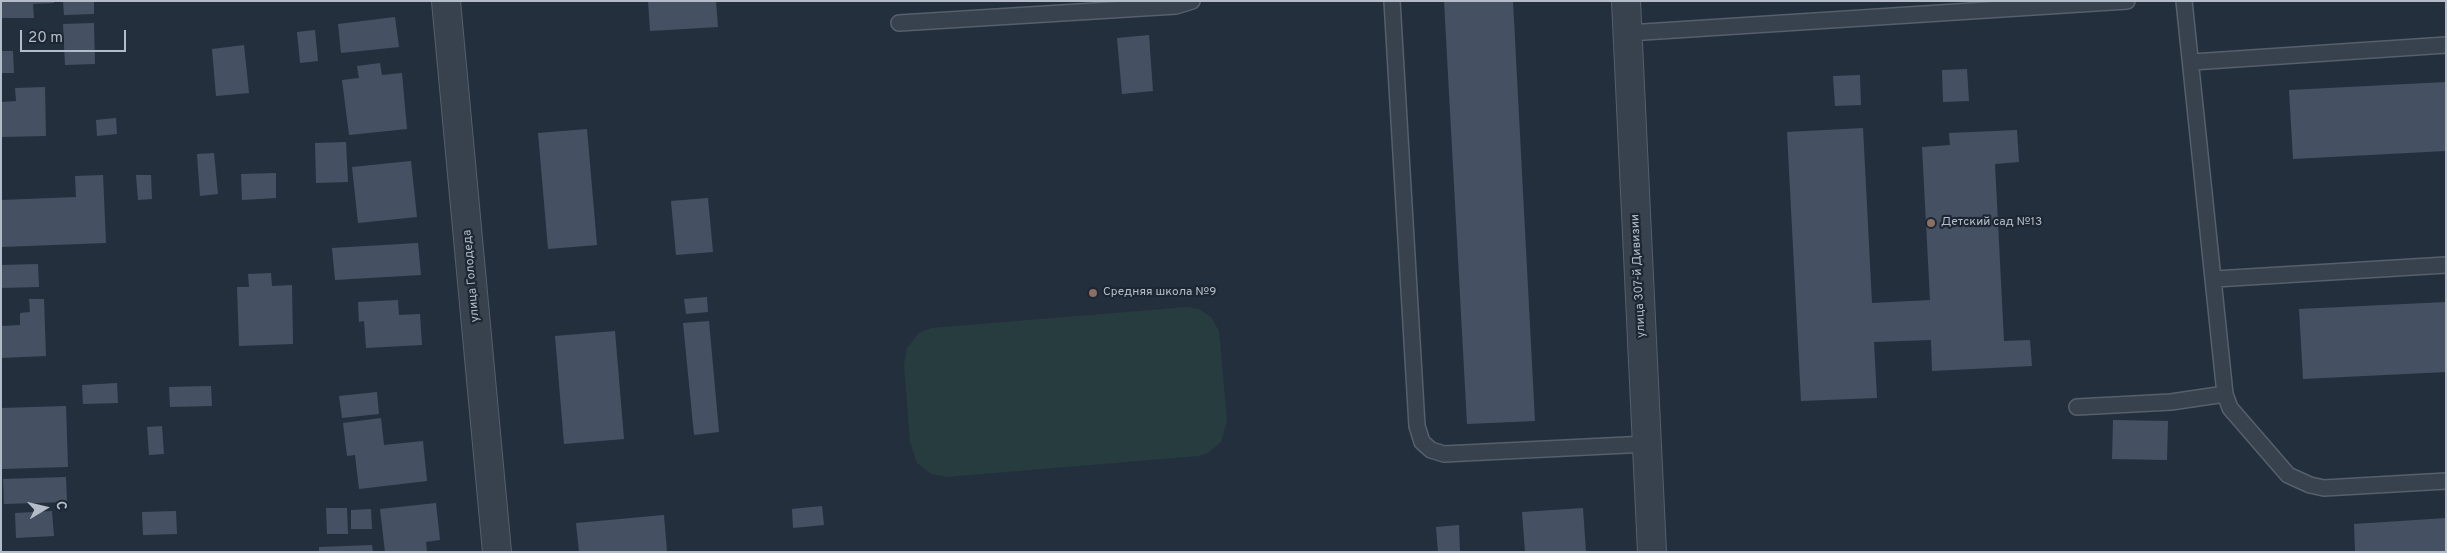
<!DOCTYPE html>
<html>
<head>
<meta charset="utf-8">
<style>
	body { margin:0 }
	#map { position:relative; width:2447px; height:553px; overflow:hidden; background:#242f3e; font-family:Overpass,sans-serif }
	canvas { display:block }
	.frame { position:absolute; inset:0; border:2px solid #b4bcc9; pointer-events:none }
	.north { position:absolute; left:20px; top:483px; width:50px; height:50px; -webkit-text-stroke:4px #1d2633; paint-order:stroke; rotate:81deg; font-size:14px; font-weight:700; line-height:20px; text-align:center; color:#b4bcc9 }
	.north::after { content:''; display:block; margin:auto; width:18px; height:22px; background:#b4bcc9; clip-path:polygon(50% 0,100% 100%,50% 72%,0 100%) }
	.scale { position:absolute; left:20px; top:30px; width:106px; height:22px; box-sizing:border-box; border:2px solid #b4bcc9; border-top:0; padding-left:6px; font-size:15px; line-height:18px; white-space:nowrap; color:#b4bcc9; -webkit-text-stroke:4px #1d2633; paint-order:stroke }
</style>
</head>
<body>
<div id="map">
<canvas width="2447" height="553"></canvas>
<div class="frame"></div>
<div class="north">С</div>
<div class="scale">20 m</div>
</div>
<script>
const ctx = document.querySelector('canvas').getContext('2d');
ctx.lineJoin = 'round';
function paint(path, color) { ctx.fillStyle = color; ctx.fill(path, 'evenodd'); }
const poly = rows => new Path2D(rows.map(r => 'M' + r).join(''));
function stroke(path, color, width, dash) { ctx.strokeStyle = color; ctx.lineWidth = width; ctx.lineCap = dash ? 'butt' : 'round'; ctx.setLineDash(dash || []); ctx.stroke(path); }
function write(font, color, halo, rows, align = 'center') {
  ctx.font = font + ' Overpass,sans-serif'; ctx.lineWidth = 4.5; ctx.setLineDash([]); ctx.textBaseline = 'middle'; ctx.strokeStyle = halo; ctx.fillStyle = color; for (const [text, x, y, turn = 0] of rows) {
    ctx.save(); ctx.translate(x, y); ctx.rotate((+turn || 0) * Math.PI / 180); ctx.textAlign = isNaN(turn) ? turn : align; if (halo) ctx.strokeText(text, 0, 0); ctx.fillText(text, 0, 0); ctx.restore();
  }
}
const green = poly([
	[1187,307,1199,309,1211,317,1219,331,1220,341,1227,421,1221,442,1208,453,1199,456,947,477,931,474,917,463,910,442,904,365,907,348,919,333,931,328]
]);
const building = poly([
	[1,1,54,1,54,3,33,4,34,18,1,18],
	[63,1,94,1,94,14,64,15],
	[648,1,716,1,718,27,650,31],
	[1444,1,1513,1,1535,421,1467,424],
	[395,17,399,47,341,53,338,24],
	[94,23,95,64,65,65,63,24],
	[315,30,318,61,300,63,297,32],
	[1149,35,1153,91,1122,94,1117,38],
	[244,45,249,93,216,96,212,49],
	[1,51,13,51,14,73,1,73],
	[380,63,382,75,402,73,407,129,349,135,342,80,359,78,357,66],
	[1967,69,1969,101,1943,102,1942,70],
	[1860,75,1861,105,1835,106,1833,76],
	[2446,82,2446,151,2293,159,2289,90],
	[45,87,46,136,1,137,1,102,16,101,15,88],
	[116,118,117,134,97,136,96,120],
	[1863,128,1872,303,1930,300,1922,147,1950,145,1949,133,2017,130,2019,162,1995,164,2004,341,2030,340,2032,366,1932,371,1931,340,1874,342,1877,398,1801,401,1787,132],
	[587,129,597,245,548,249,538,133],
	[346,142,348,182,316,183,315,143],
	[214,153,218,194,200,196,197,154],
	[411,161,417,217,358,223,352,167],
	[276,173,276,198,242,200,241,174],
	[103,175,106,243,1,247,1,200,76,197,75,176],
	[136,175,151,175,152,199,138,200],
	[708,198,713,252,676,255,671,201],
	[418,243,421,275,335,280,332,248],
	[38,264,39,287,1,288,1,265],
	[271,273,272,286,292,285,293,344,239,346,237,287,249,287,248,274],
	[707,297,708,312,686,314,684,299],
	[29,299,44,299,46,356,1,358,1,326,20,325,20,313,30,312],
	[398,300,399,315,420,314,422,345,366,348,364,321,359,322,358,302],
	[2446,302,2446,372,2303,379,2299,309],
	[709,321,719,432,694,435,683,323],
	[615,331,624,439,564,444,555,336],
	[117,383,118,403,83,404,82,385],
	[211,386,212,406,170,407,169,387],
	[377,392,379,414,342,418,339,396],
	[66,406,68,467,1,469,1,408],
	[381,418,384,445,423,441,427,481,359,489,355,455,347,456,343,423],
	[2113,420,2168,421,2167,460,2112,459],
	[162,426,164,454,149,455,147,427],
	[66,477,67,502,4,504,3,479],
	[436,503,440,540,426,542,427,552,385,552,380,509],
	[822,506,824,525,793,528,792,509],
	[326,508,347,508,348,534,327,534],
	[1583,508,1586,552,1525,552,1522,512],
	[371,509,372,529,351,529,351,510],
	[52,511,54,536,16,538,15,513],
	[176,511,177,534,143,535,142,512],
	[664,515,667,552,579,552,576,523],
	[2446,518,2446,552,2355,552,2354,524],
	[1459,525,1460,552,1438,552,1436,527],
	[372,545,373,552,319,552,319,547]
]);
const service = poly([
	[1392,1,1417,426,1422,442,1431,450,1444,454,1647,444],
	[2184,1,2225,394,2230,408,2288,475,2310,485,2324,488,2446,481],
	[899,23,1176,6,1192,1],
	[1628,33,2127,1],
	[2192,62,2446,45],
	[2215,279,2446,265],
	[2077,407,2171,402,2225,394]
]);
const minor = poly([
	[446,1,497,552]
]);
const tertiary = poly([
	[1626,1,1652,552]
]);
const markers = [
	[1931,223,5,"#8d6e63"],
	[1093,293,5,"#8d6e63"]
];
const poiNames = [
	["Детский сад №13",1941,223],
	["Средняя школа №9",1103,293]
];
const streetNames = [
	["улица Голодеда",472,276,-95],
	["улица 307-й Дивизии",1639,276,-93]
];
paint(green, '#263c3f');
paint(building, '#455162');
stroke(service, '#565f6c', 18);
stroke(minor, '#565f6c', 30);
stroke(tertiary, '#565f6c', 30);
stroke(service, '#38414e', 15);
stroke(minor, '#38414e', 28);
stroke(tertiary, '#38414e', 28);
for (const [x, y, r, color] of markers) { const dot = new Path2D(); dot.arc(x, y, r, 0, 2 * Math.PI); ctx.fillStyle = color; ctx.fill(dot); stroke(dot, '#1d2633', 2); }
write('12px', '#b4bcc9', '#1d2633', poiNames, 'left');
write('12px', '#b4bcc9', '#1d2633', streetNames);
</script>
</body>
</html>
